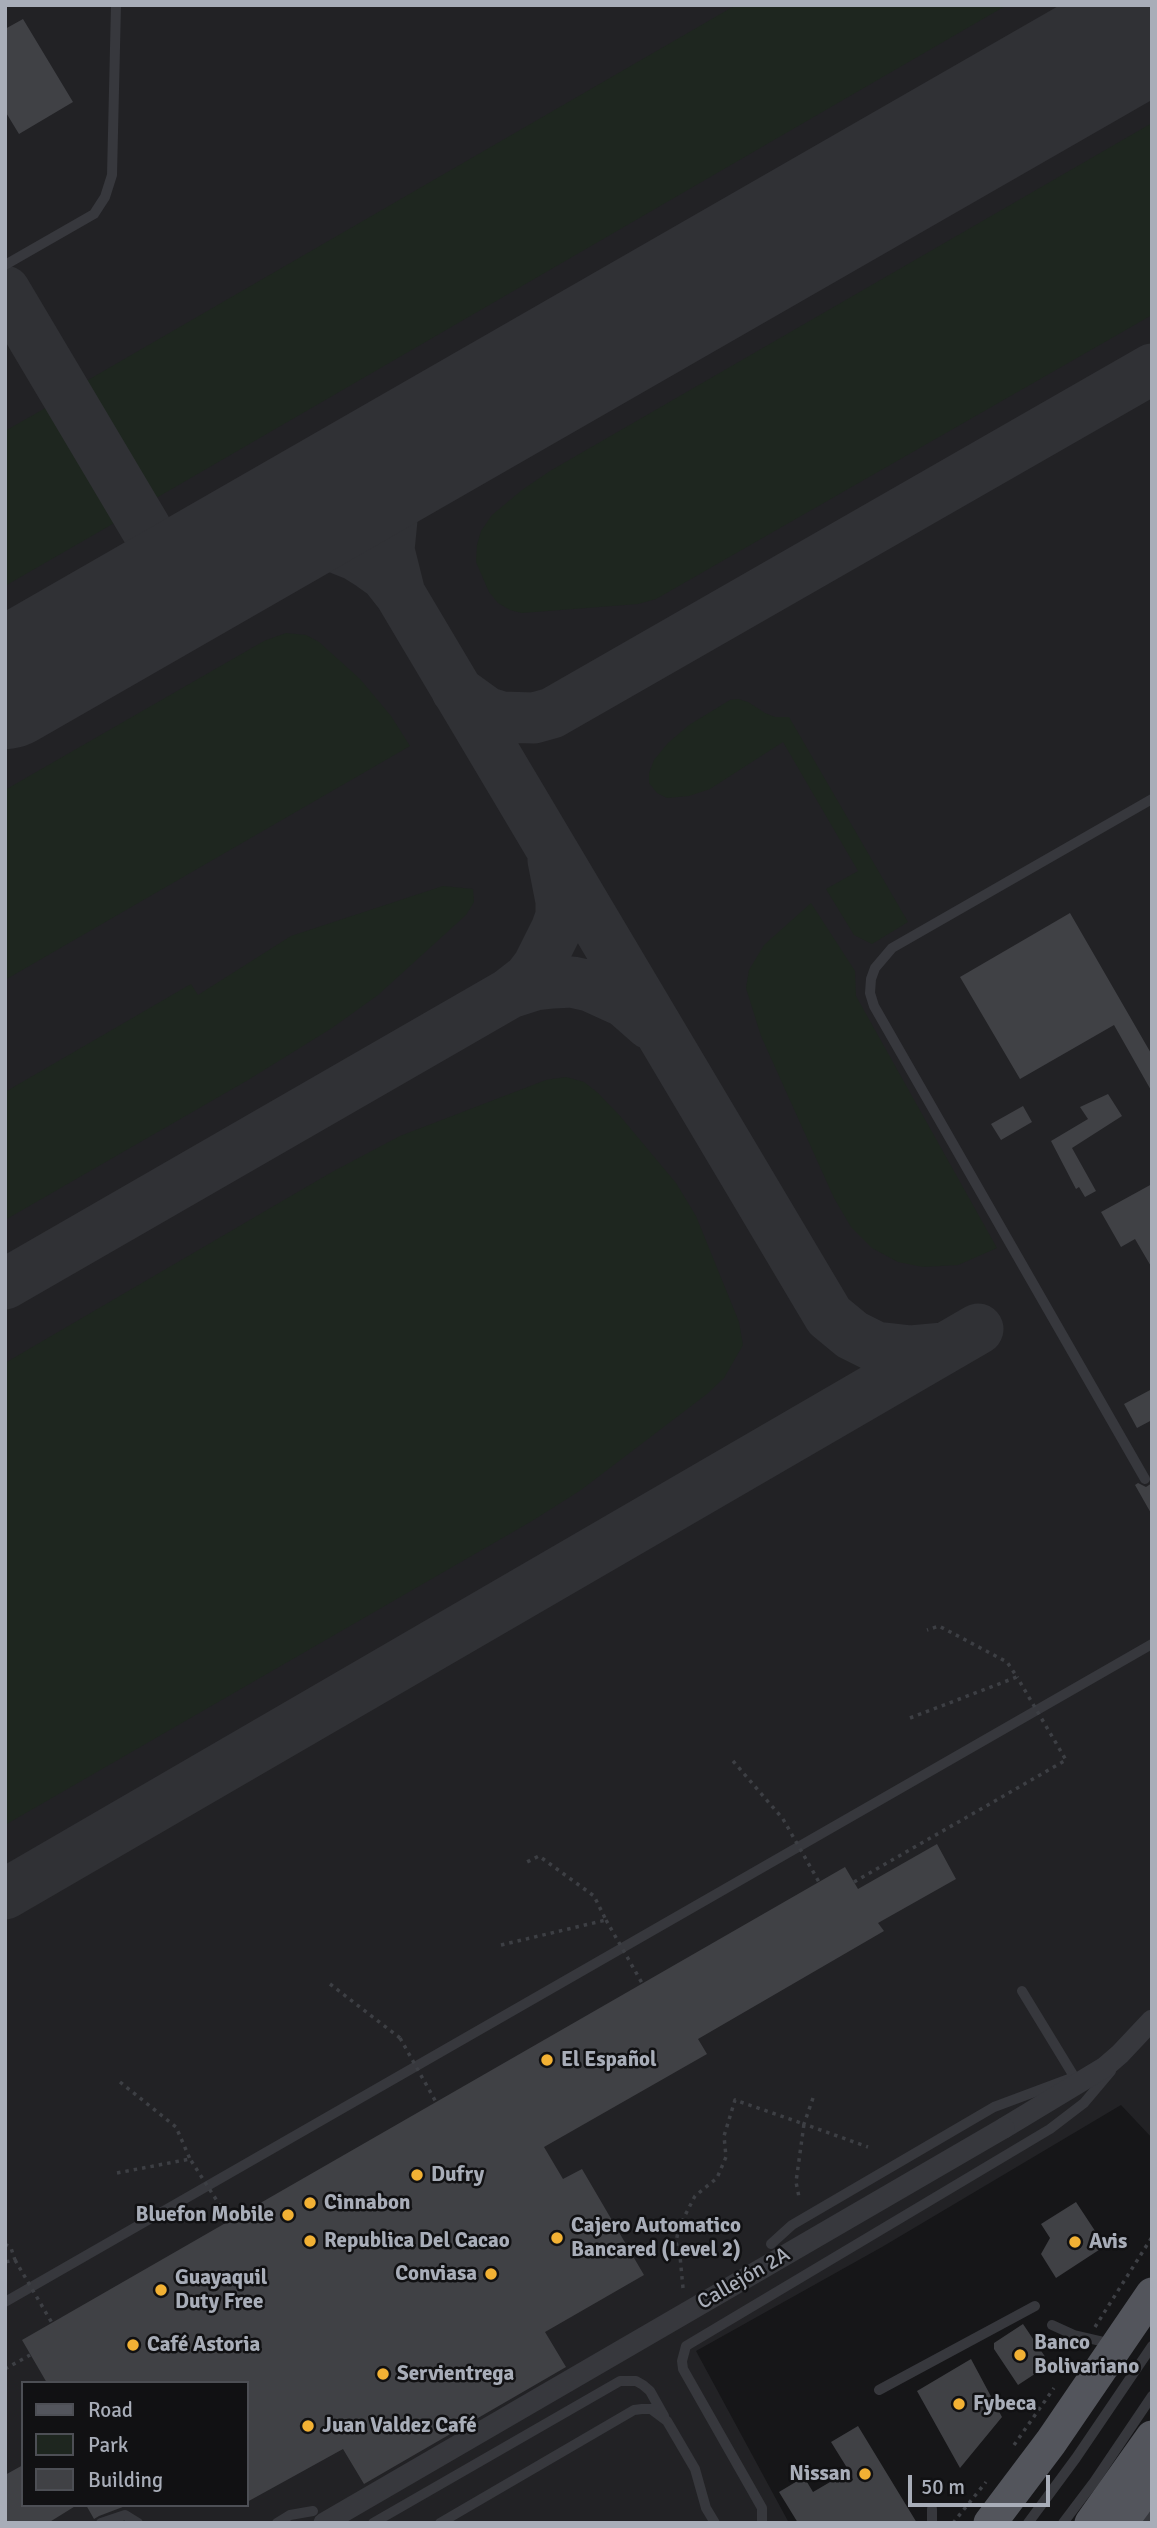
<!DOCTYPE html>
<html>
<head>
<meta charset="utf-8">
<style>
	body { margin:0 }
	#map { position:relative; width:1157px; height:2528px; overflow:hidden; background:#161618; font-family:Signika,sans-serif }
	canvas { display:block }
	.frame { position:absolute; inset:0; border:7px solid #a8adb8; pointer-events:none }
	.legend { position:absolute; left:21px; top:2381px; width:228px; height:126px; box-sizing:border-box; background:#111113; border:2px solid #4d4f55; margin:0; padding:9px 12px; list-style:none; font-size:21px; color:#a8adb8 }
	.legend li { display:flex; align-items:center; gap:14px; height:35px }
	.legend b { width:35px; border:2px solid #4d4f55 }
	.scale { position:absolute; left:908px; top:2475px; width:142px; height:32px; box-sizing:border-box; border:4px solid #a8adb8; border-top:0; padding-left:9px; font-size:21px; line-height:24px; white-space:nowrap; color:#a8adb8; -webkit-text-stroke:5px #111113; paint-order:stroke }
</style>
</head>
<body>
<div id="map">
<canvas width="1157" height="2528"></canvas>
<div class="frame"></div>
<ul class="legend">
<li><b style="height:9px;background:#53555c"></b>Road</li>
<li><b style="height:19px;background:#1e261f"></b>Park</li>
<li><b style="height:19px;background:#404145"></b>Building</li>
</ul>
<div class="scale">50 m</div>
</div>
<script>
const ctx = document.querySelector('canvas').getContext('2d');
ctx.lineJoin = 'round';
function paint(path, color) { ctx.fillStyle = color; ctx.fill(path, 'evenodd'); }
const poly = rows => new Path2D(rows.map(r => 'M' + r).join(''));
function stroke(path, color, width, dash) { ctx.strokeStyle = color; ctx.lineWidth = width; ctx.lineCap = dash ? 'butt' : 'round'; ctx.setLineDash(dash || []); ctx.stroke(path); }
function write(font, color, halo, rows, align = 'center') {
  ctx.font = font + ' Signika,sans-serif'; ctx.lineWidth = 5; ctx.setLineDash([]); ctx.textBaseline = 'middle'; ctx.strokeStyle = halo; ctx.fillStyle = color; for (const [text, x, y, turn = 0] of rows) {
    ctx.save(); ctx.translate(x, y); ctx.rotate((+turn || 0) * Math.PI / 180); ctx.textAlign = isNaN(turn) ? turn : align; if (halo) ctx.strokeText(text, 0, 0); ctx.fillText(text, 0, 0); ctx.restore();
  }
}
const built = poly([
	[5,5,1152,5,1152,2138,1121,2105,882,2247,696,2351,789,2523,5,2523],
	[23,2383,247,2383,247,2505,23,2505]
]);
const green = poly([
	[736,5,1007,5,151,501,141,494,132,485,76,387],
	[1152,123,1152,315,656,599,638,604,522,613,510,610,498,603,489,592,476,562,477,545,481,531,492,515,522,490,550,471],
	[56,402,118,505,116,522,5,586,5,431],
	[286,633,306,635,319,642,360,679,391,716,410,746,5,980,5,790,264,641],
	[738,699,748,702,765,713,775,717,789,717,908,922,872,944,854,935,826,889,858,871,783,742,710,789,689,796,667,798,657,793,649,783,649,773,654,760,668,743,689,725,730,700],
	[443,886,473,889,474,902,466,915,378,995,332,1028,248,1080,5,1220,5,1092,191,984,198,995,291,936],
	[811,903,855,971,856,996,997,1248,958,1265,923,1267,898,1262,872,1248,851,1227,834,1198,761,1036,746,988,749,970,764,945],
	[566,1077,584,1082,598,1093,620,1116,676,1183,696,1216,739,1322,743,1345,724,1378,707,1394,581,1490,532,1521,5,1825,5,1363,332,1172,400,1136,546,1080]
]);
const taxiway = poly([
	[5,291,179,584],
	[439,434,410,468,399,490,393,510,389,550,400,594,829,1316,852,1335,876,1347,911,1351,944,1348],
	[243,546,277,540,312,542,335,547,355,555,371,565,385,575,400,594],
	[457,691,486,712,502,717,534,718,552,713,1152,369],
	[510,993,528,979,538,966,556,930,561,916,561,901,553,860],
	[5,1284,510,993,535,985,553,983,572,982,590,986,625,1002,650,1024],
	[5,1894,978,1329]
]);
const runway = poly([
	[5,685,1152,26]
]);
const building = poly([
	[23,19,73,102,19,134,5,111,5,29],
	[1070,913,1152,1055,1152,1092,1114,1025,1020,1079,960,977],
	[1108,1094,1122,1116,1072,1148,1096,1191,1085,1197,1079,1187,1076,1189,1051,1141,1088,1119,1080,1107],
	[1023,1106,1032,1122,1001,1140,991,1124],
	[1152,1184,1152,1268,1135,1239,1121,1247,1101,1212],
	[1152,1389,1152,1420,1137,1428,1124,1404],
	[1138,1483,1146,1487,1152,1483,1152,1515,1135,1485],
	[937,1844,956,1879,878,1923,884,1931,698,2039,707,2054,544,2147,563,2179,582,2169,644,2275,545,2332,566,2367,364,2484,343,2449,247,2502,247,2383,47,2383,22,2340,845,1867,858,1889],
	[1076,2202,1105,2246,1056,2278,1041,2254,1050,2238,1041,2224],
	[1023,2324,1050,2364,1018,2385,994,2349,994,2343],
	[971,2359,1002,2417,960,2468,917,2391],
	[858,2426,917,2523,798,2523,779,2492,804,2477,813,2492,849,2471,831,2442],
	[23,2465,23,2505,77,2505,48,2523,5,2523,5,2475],
	[86,2505,128,2505,99,2516,94,2519]
]);
const path = poly([
	[910,1718,1017,1677,1007,1662,939,1626,927,1630],
	[733,1761,783,1819],
	[501,1945,606,1920,594,1896,539,1856,527,1862],
	[330,1984,400,2038],
	[120,2082,176,2127,190,2159],
	[813,2098,804,2124,868,2147],
	[5,2244,11,2248,15,2260,5,2262],
	[683,2288,680,2256,676,2242,679,2227,695,2196,717,2178,726,2157,724,2136,735,2100,804,2124,796,2182,799,2197],
	[1095,2327,1152,2237],
	[5,2369,30,2355],
	[1014,2445,1054,2388],
	[953,2523,986,2482]
]);
const service = poly([
	[5,265,94,214,105,197,112,175,116,5],
	[1145,1479,874,1006,870,993,871,979,875,968,892,948,1152,799],
	[1022,1991,1075,2078],
	[771,2244,792,2225,994,2107,1069,2079],
	[5,2302,1152,1644],
	[1052,2325,1074,2335,1113,2344],
	[879,2390,1035,2306],
	[101,2523,125,2515,138,2523],
	[277,2523,290,2515,313,2511],
	[373,2523,620,2381,636,2381,643,2385,650,2391,664,2416],
	[440,2523,634,2410,642,2409,651,2409,667,2421,695,2469,706,2508,715,2523],
	[762,2523,762,2508,683,2369,682,2361,686,2346,1050,2129,1084,2103,1111,2071],
	[932,2523,932,2509],
	[1028,2523,1076,2458,1152,2346],
	[1063,2523,1094,2482,1152,2396]
]);
const minor = poly([
	[1004,2128,1105,2067,1120,2054,1152,2020],
	[1131,2510,1148,2523]
]);
const primary = poly([
	[990,2523,1051,2442,1152,2294],
	[1091,2523,1152,2437],
	[1121,2523,1152,2481]
]);
const pathBridge = poly([
	[783,1819,819,1882],
	[854,1882,1066,1760,1017,1677],
	[606,1920,642,1983],
	[400,2038,436,2102],
	[117,2173,190,2159,230,2221],
	[15,2260,52,2323]
]);
const minorBridge = poly([
	[324,2523,1004,2128]
]);
const markers = [
	[547,2060,7,"#f2b134"],
	[417,2175,7,"#f2b134"],
	[310,2203,7,"#f2b134"],
	[288,2215,7,"#f2b134"],
	[557,2238,7,"#f2b134"],
	[310,2241,7,"#f2b134"],
	[1075,2242,7,"#f2b134"],
	[491,2274,7,"#f2b134"],
	[161,2290,7,"#f2b134"],
	[133,2345,7,"#f2b134"],
	[1020,2355,7,"#f2b134"],
	[383,2374,7,"#f2b134"],
	[959,2404,7,"#f2b134"],
	[308,2426,7,"#f2b134"],
	[865,2474,7,"#f2b134"]
];
const poiNames = [
	["El Español",561,2060],
	["Dufry",431,2175],
	["Cinnabon",324,2203],
	["Bluefon Mobile",274,2215,"right"],
	["Cajero Automatico",571,2226],
	["Bancared (Level 2)",571,2250],
	["Republica Del Cacao",324,2241],
	["Avis",1089,2242],
	["Conviasa",477,2274,"right"],
	["Guayaquil",175,2278],
	["Duty Free",175,2302],
	["Banco",1034,2343],
	["Bolivariano",1034,2367],
	["Café Astoria",147,2345],
	["Servientrega",397,2374],
	["Fybeca",973,2404],
	["Juan Valdez Café",322,2426],
	["Nissan",851,2474,"right"]
];
const streetNames = [
	["Callejón 2A",744,2279,-30]
];
paint(built, '#222225');
paint(green, '#1e261f');
stroke(taxiway, '#303135', 51);
stroke(runway, '#303135', 128);
paint(building, '#404145');
stroke(path, '#3d3f44', 3.5, [3.5, 5]);
stroke(service, '#37383d', 10);
stroke(minor, '#37383d', 21);
stroke(primary, '#53555c', 33);
stroke(pathBridge, '#3d3f44', 3.5, [3.5, 5]);
stroke(minorBridge, '#37383d', 21);
for (const [x, y, r, color] of markers) { const dot = new Path2D(); dot.arc(x, y, r, 0, 2 * Math.PI); ctx.fillStyle = color; ctx.fill(dot); stroke(dot, '#111113', 2.5); }
write('bold 21px', '#a8adb8', '#111113', poiNames, 'left');
write('21px', '#a8adb8', '#111113', streetNames);
</script>
</body>
</html>
